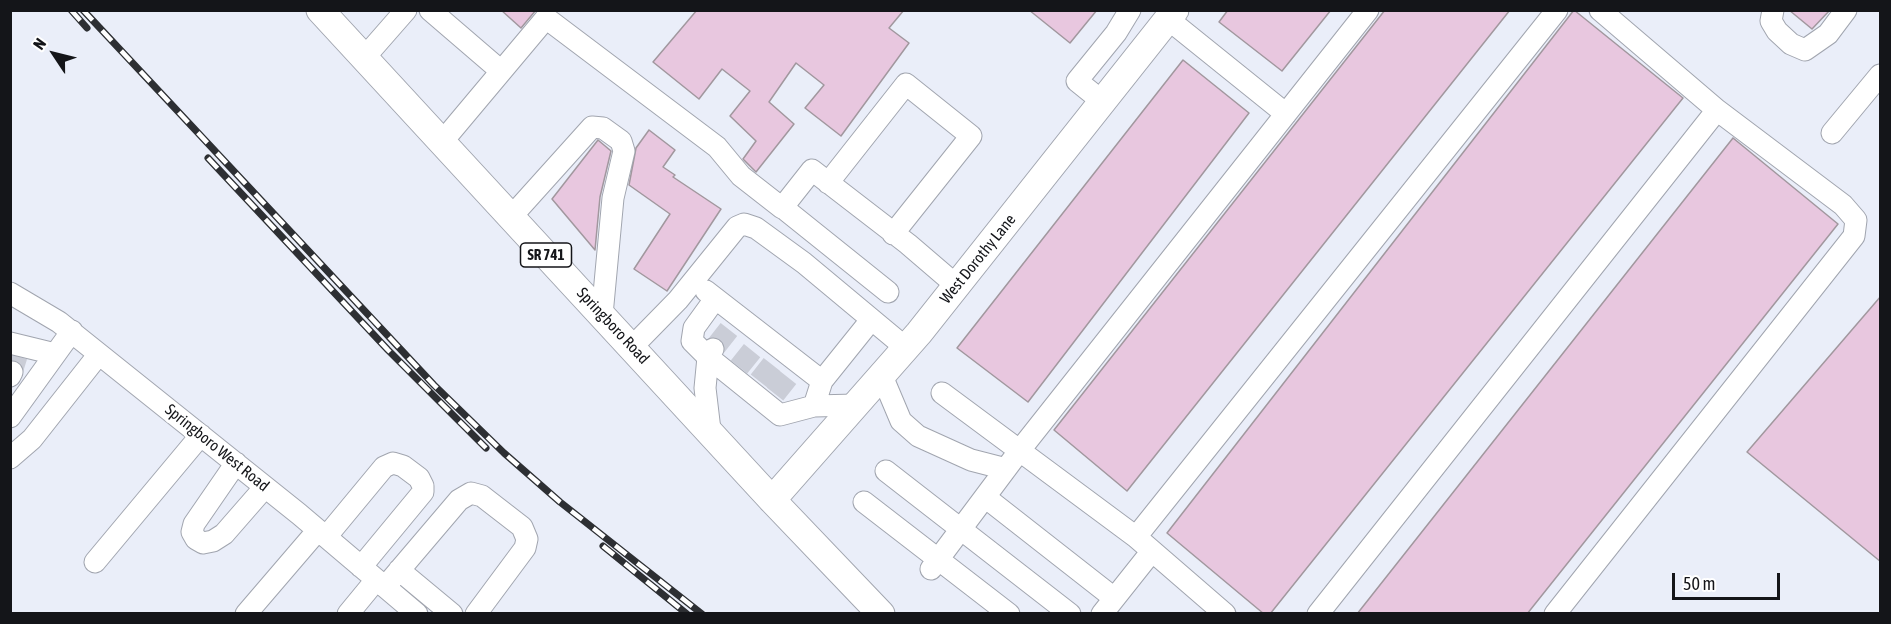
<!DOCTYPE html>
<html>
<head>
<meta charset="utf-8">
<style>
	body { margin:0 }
	#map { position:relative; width:1891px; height:624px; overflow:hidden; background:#eaeef9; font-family:"Asap Condensed",sans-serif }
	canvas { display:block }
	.frame { position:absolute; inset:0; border:12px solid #141519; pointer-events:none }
	.north { position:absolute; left:24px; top:24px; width:60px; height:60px; -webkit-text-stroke:4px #fff; paint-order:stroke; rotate:305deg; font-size:16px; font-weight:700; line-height:24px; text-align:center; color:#141519 }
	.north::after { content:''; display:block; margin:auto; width:21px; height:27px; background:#141519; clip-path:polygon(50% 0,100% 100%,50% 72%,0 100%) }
	.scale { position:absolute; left:1672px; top:573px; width:108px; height:27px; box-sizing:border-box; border:3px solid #141519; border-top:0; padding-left:8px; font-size:18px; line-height:21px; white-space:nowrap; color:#141519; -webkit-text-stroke:4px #fff; paint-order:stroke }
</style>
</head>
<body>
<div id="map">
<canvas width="1891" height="624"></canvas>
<div class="frame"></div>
<div class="north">N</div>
<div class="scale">50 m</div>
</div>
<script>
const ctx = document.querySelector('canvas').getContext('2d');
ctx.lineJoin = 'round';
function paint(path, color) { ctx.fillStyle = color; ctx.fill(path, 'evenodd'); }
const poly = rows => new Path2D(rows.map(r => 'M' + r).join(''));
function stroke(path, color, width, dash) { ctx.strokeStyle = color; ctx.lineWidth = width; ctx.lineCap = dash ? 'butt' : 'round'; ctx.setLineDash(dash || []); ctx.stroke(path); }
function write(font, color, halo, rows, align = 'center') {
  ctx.font = font + ' "Asap Condensed",sans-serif'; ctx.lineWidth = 6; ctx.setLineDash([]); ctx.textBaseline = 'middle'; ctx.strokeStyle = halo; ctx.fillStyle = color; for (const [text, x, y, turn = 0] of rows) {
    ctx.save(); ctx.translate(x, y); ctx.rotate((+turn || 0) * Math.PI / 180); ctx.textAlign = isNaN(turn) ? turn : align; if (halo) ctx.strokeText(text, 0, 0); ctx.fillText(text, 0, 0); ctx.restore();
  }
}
const building = poly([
	[501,10,536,10,521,28,501,10],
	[697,10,904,10,889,28,909,43,841,136,805,108,824,85,796,63,769,102,794,124,756,172,743,159,756,141,730,116,750,91,722,69,699,99,653,62,697,10],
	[1029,10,1097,10,1070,43,1029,10],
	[1228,10,1331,10,1282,71,1219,22,1228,10],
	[1385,10,1510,10,1127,491,1054,430,1385,10],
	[1574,10,1683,98,1270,614,1264,614,1167,533,1574,10],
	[1789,10,1830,10,1812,29,1789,10],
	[1183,60,1249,113,1028,402,957,348,1183,60],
	[649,130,675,150,663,167,675,175,673,177,721,209,667,291,634,269,670,214,629,185,636,148,649,130],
	[1733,138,1838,224,1527,614,1357,614,1733,138],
	[598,140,611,151,600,197,595,250,552,199,598,140],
	[1881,296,1881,562,1747,452,1881,296]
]);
const minorTunnel = poly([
	[716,346,734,323],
	[739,367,759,342],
	[12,372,17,356],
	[759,381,777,358],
	[775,394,794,370]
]);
const minor = poly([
	[430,10,501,71],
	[1773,10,1771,21,1777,31,1791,44,1805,50,1828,34,1846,10],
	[1168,19,1286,114],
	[364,58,406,10],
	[1103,102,1077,81,1116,33,1130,10],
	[1832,133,1880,75],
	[442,142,546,18,717,147,741,176,782,208,812,170,908,244,957,286],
	[828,183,906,84,971,136,893,234],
	[782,207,888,292],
	[511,217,592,127,603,128,621,141,624,151,613,198,602,315],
	[706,291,822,381,814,406],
	[10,293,59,322,299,514,417,614],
	[715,299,694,328,692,341,708,357,780,415,814,406,856,405],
	[10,343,55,354],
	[632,347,678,300,737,227,744,224,756,228,804,263,906,348],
	[10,376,12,372],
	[882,376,901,421,918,436,971,460,1006,469],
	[822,381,871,320],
	[942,393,1136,537,1225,614],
	[10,417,72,331],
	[710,430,705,388,708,357,713,349],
	[10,458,32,439,99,354],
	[236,463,194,524,192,532,196,539,203,543,213,541,224,534,265,487],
	[886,471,1070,614],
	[985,497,1114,598],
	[864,502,1009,614],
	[326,537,384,467,393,463,403,466,419,478,423,486,423,492,361,567],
	[1136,537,1557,10],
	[95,562,201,435],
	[931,569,1020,450,1368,10],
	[399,570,452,614],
	[385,587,459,500,471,493,482,496,522,527,527,539,525,548,476,614],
	[246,614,318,530],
	[348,614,376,580],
	[1102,614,1152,551],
	[1318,614,1717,110,1600,10],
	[1555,614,1854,236,1856,220,1843,205,1717,110]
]);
const major = poly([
	[320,10,772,500,881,614],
	[772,500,919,333,1175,10]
]);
const rail = poly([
	[71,10,87,28],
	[83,10,434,385,504,453,560,502,702,614],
	[208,158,388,350,486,448],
	[603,546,687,614]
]);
const shields = [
	[546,255,51]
];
const shieldNames = [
	["SR 741",546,255]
];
const streetNames = [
	["West Dorothy Lane",978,259,-51],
	["Springboro Road",613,326,47],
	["Springboro West Road",217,448,39]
];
paint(building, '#e8c7df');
stroke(building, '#a1979e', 1.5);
stroke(minorTunnel, '#cacdd7', 21, [21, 10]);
stroke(minor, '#a1a5af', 23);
stroke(major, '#a1a5af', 29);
stroke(minor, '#fff', 21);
stroke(major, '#fff', 27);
stroke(rail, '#2d2f33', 7);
stroke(rail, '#fff', 4.5, [14]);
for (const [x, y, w] of shields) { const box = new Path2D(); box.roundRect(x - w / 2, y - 12, w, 24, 4.5); ctx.fillStyle = '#fff'; ctx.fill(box); stroke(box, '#141519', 1.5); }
write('bold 15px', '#141519', null, shieldNames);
write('16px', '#141519', '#fff', streetNames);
</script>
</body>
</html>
